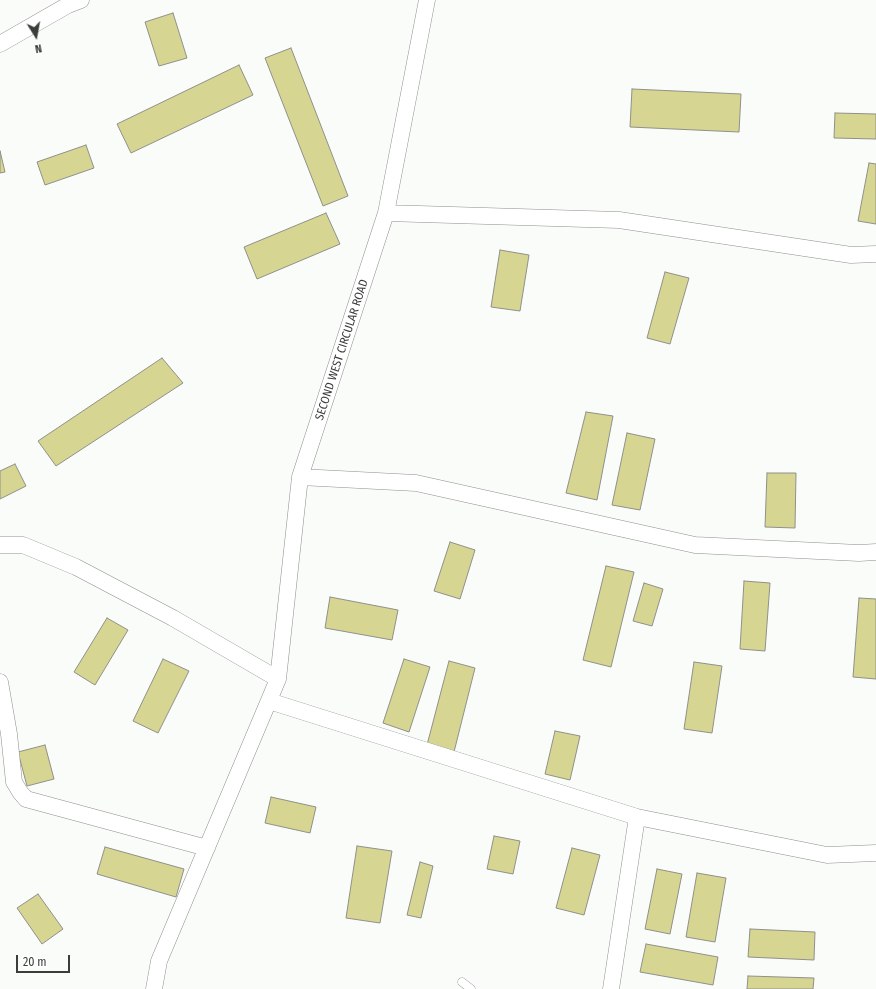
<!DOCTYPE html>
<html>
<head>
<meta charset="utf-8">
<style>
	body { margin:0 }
	#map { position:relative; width:876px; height:989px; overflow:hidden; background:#f9fcf8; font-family:"Fira Sans Condensed",sans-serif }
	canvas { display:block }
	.north { position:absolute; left:16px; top:16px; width:40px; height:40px; -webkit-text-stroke:3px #fff; paint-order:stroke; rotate:169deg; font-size:11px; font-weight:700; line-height:16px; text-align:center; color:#3b3d3b }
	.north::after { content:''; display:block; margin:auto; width:14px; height:18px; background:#3b3d3b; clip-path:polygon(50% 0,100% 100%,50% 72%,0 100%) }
	.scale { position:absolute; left:16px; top:955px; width:54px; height:18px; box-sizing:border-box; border:2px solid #3b3d3b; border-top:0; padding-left:5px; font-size:12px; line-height:14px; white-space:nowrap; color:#3b3d3b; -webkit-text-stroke:3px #fff; paint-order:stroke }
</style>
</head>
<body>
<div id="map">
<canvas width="876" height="989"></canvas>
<div class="north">N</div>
<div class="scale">20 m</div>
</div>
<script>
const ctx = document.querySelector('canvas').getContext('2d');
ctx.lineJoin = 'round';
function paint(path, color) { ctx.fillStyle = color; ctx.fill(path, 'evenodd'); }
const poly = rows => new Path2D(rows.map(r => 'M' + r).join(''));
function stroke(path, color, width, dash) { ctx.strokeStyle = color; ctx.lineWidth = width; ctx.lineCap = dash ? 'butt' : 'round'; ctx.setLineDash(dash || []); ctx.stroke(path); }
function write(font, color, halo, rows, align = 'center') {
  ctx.font = font + ' "Fira Sans Condensed",sans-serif'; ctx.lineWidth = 3.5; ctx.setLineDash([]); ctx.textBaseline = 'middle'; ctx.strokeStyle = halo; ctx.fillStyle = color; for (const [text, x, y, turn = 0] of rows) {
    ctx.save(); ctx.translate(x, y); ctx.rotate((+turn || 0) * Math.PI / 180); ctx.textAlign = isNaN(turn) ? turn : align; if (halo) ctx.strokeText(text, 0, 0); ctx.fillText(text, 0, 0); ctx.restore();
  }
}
const building = poly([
	[173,13,187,58,159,66,145,22,173,13],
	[291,48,348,196,323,206,265,58,291,48],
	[239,65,253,95,131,153,117,124,239,65],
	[632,89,741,94,739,132,630,127,632,89],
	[835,113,876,114,876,139,834,138,835,113],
	[86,145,94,168,45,185,37,162,86,145],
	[0,151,5,172,0,173,0,151],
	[869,163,876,164,876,224,858,221,869,163],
	[326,213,340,244,257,279,244,247,326,213],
	[500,250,529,255,520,311,491,307,500,250],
	[665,272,689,278,670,344,647,338,665,272],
	[162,358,183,383,56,466,38,441,162,358],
	[586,412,613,416,597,500,566,493,586,412],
	[627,433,655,439,640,510,612,505,627,433],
	[15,464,26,486,0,499,0,471,15,464],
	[767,473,796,473,795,528,765,527,767,473],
	[450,542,475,550,460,599,434,591,450,542],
	[606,566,634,572,611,667,583,660,606,566],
	[744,581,770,583,765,651,740,649,744,581],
	[644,583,663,589,652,626,633,621,644,583],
	[330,597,398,610,392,640,325,628,330,597],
	[859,598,876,599,876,679,853,677,859,598],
	[107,618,128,630,95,685,74,672,107,618],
	[163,659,189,671,158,733,133,721,163,659],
	[404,659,430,667,409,732,383,723,404,659],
	[449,661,475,668,454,752,427,745,449,661],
	[694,662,722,666,712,733,684,729,694,662],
	[555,731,580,736,570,780,545,774,555,731],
	[45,745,54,779,27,786,18,752,45,745],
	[271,797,316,807,310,833,265,823,271,797],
	[494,836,520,841,513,874,487,869,494,836],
	[357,846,392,851,380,923,346,918,357,846],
	[105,847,184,869,176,897,97,874,105,847],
	[572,848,600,855,584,915,556,908,572,848],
	[420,862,433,866,421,918,407,915,420,862],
	[657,869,682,874,670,934,645,929,657,869],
	[697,873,726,878,715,942,686,937,697,873],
	[38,894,63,929,42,944,17,908,38,894],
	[750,929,815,932,814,960,748,957,750,929],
	[646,944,718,957,713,985,640,972,646,944],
	[748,976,814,978,813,989,747,989,748,976]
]);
const service = poly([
	[462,982,471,989]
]);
const minor = poly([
	[0,44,68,5,81,0],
	[386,213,619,220,851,255,876,254],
	[300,477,416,483,695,545,859,553,876,552],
	[0,545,23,545,76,567,173,618,278,679],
	[0,682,9,734,14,782,20,792,26,799,207,848],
	[269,701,637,817,827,855,876,853],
	[154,989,159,961,278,679,300,477,386,213,427,0],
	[611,989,637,817]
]);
const streetNames = [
	["SECOND WEST CIRCULAR ROAD",342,350,-72]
];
paint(building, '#d6d591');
stroke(building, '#90908b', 1);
stroke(service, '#8e918d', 9);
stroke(minor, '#8e918d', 17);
stroke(service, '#fff', 8);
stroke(minor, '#fff', 16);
write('12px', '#3b3d3b', '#fff', streetNames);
</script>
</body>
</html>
